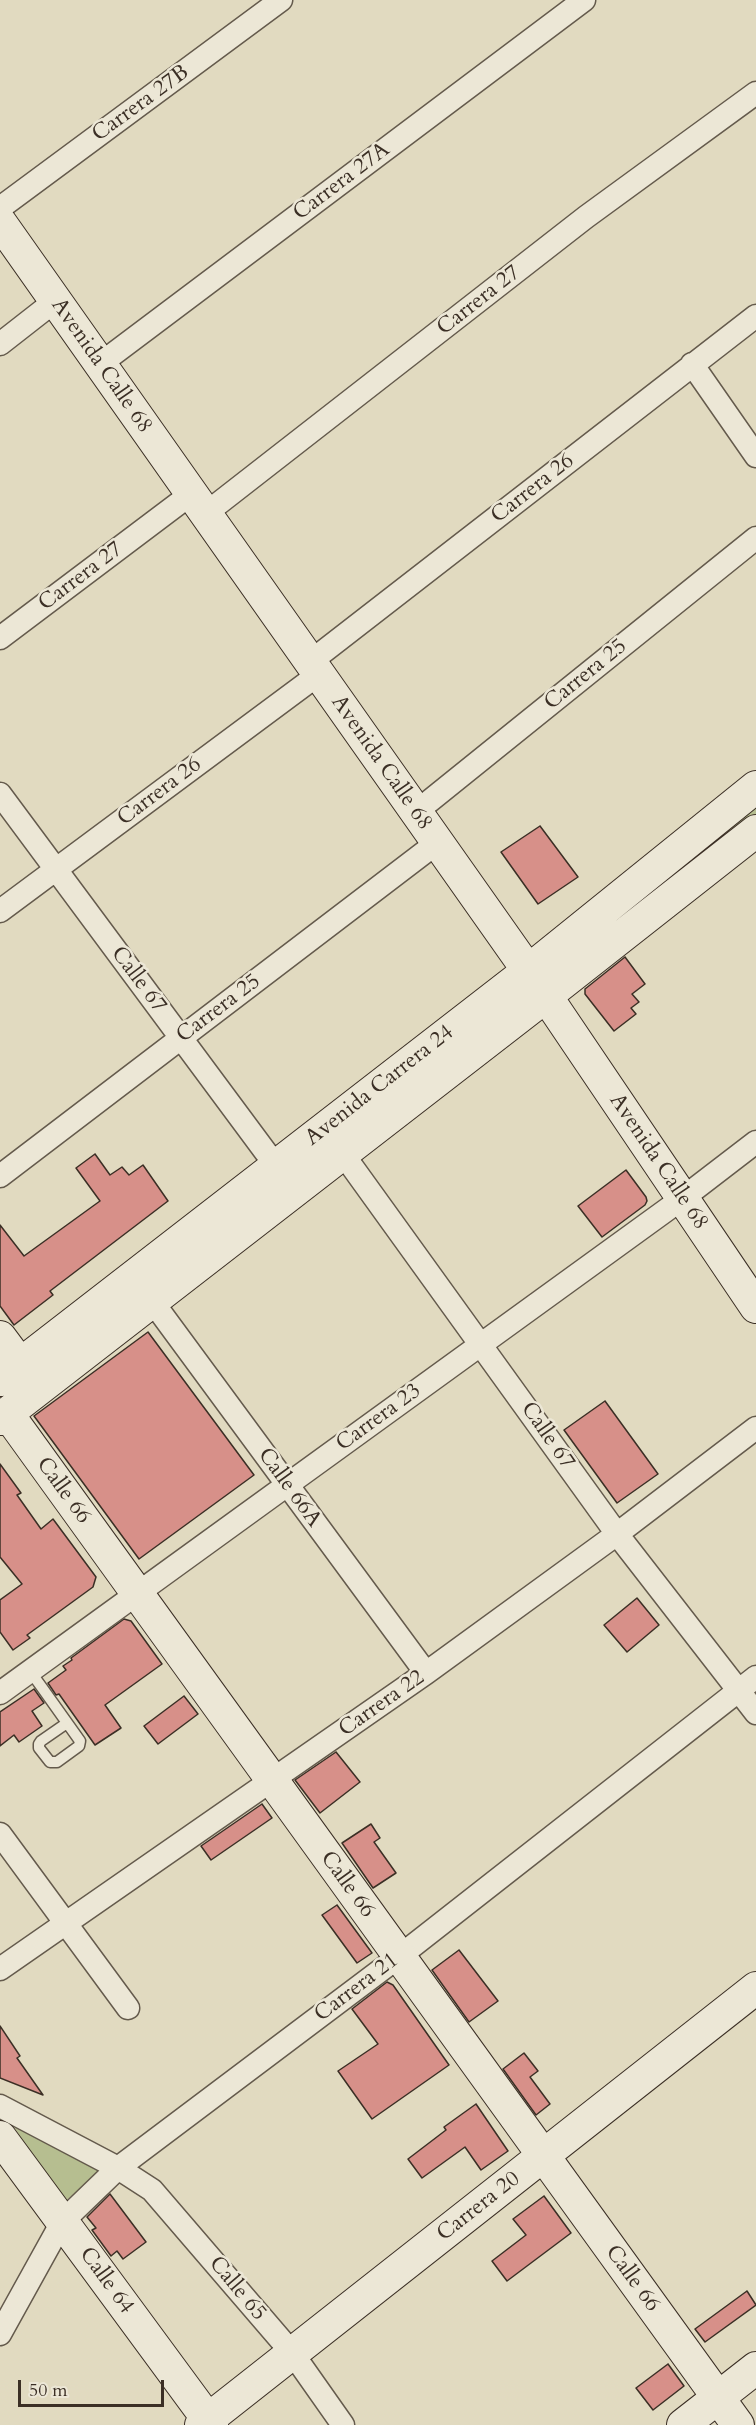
<!DOCTYPE html>
<html>
<head>
<meta charset="utf-8">
<style>
	body { margin:0 }
	#map { position:relative; width:756px; height:2425px; overflow:hidden; background:#e1dac0; font-family:Cardo,serif }
	canvas { display:block }
	.scale { position:absolute; left:18px; top:2380px; width:146px; height:27px; box-sizing:border-box; border:3px solid #3b2f25; border-top:0; padding-left:8px; font-size:18px; line-height:21px; white-space:nowrap; color:#3b2f25; -webkit-text-stroke:4px #ece7d6; paint-order:stroke }
</style>
</head>
<body>
<div id="map">
<canvas width="756" height="2425"></canvas>
<div class="scale">50 m</div>
</div>
<script>
const ctx = document.querySelector('canvas').getContext('2d');
ctx.lineJoin = 'round';
function paint(path, color) { ctx.fillStyle = color; ctx.fill(path, 'evenodd'); }
const poly = rows => new Path2D(rows.map(r => 'M' + r).join(''));
function stroke(path, color, width, dash) { ctx.strokeStyle = color; ctx.lineWidth = width; ctx.lineCap = dash ? 'butt' : 'round'; ctx.setLineDash(dash || []); ctx.stroke(path); }
function write(font, color, halo, rows, align = 'center') {
  ctx.font = font + ' Cardo,serif'; ctx.lineWidth = 5; ctx.setLineDash([]); ctx.textBaseline = 'middle'; ctx.strokeStyle = halo; ctx.fillStyle = color; for (const [text, x, y, turn = 0] of rows) {
    ctx.save(); ctx.translate(x, y); ctx.rotate((+turn || 0) * Math.PI / 180); ctx.textAlign = isNaN(turn) ? turn : align; if (halo) ctx.strokeText(text, 0, 0); ctx.fillText(text, 0, 0); ctx.restore();
  }
}
const green = poly([
	[756,800,756,814,640,908,633,899],
	[12,2124,104,2169,64,2202]
]);
const building = poly([
	[540,826,578,877,538,904,501,852,540,826],
	[625,957,645,984,632,994,639,1002,631,1008,636,1014,614,1031,585,994,585,989,625,957],
	[95,1154,110,1175,122,1167,129,1175,143,1165,168,1201,50,1291,53,1295,14,1325,0,1306,0,1225,24,1256,100,1201,76,1168,95,1154],
	[626,1170,646,1197,647,1201,645,1205,602,1237,578,1206,626,1170],
	[148,1332,254,1475,139,1559,34,1416,148,1332],
	[605,1401,658,1474,617,1503,564,1430,605,1401],
	[0,1464,21,1493,17,1495,41,1529,53,1519,96,1577,93,1587,27,1635,30,1638,13,1650,0,1632,0,1600,22,1584,0,1557,0,1464],
	[637,1598,659,1625,627,1652,604,1625,637,1598],
	[124,1619,131,1621,162,1664,105,1705,121,1728,95,1745,59,1694,56,1695,48,1683,66,1670,63,1666,72,1660,71,1658,124,1619],
	[34,1689,44,1703,32,1711,42,1726,19,1742,14,1735,0,1746,0,1712,34,1689],
	[184,1696,198,1714,158,1744,144,1726,184,1696],
	[336,1752,360,1782,320,1813,295,1780,336,1752],
	[262,1804,272,1818,211,1860,201,1846,262,1804],
	[371,1824,380,1838,374,1842,396,1873,373,1888,342,1843,371,1824],
	[337,1905,372,1953,357,1963,322,1915,337,1905],
	[459,1950,498,2001,469,2022,432,1970,459,1950],
	[387,1982,393,1985,449,2065,372,2119,338,2071,378,2044,352,2009,387,1982],
	[0,2026,20,2056,17,2058,43,2095,0,2078,0,2026],
	[524,2053,538,2071,530,2077,550,2104,536,2115,503,2069,524,2053],
	[476,2104,508,2151,481,2170,465,2147,422,2178,408,2159,446,2130,444,2127,476,2104],
	[110,2194,146,2242,123,2259,117,2251,111,2256,92,2230,96,2228,87,2217,110,2194],
	[544,2196,571,2233,507,2281,492,2261,526,2235,513,2219,544,2196],
	[747,2291,756,2305,705,2342,695,2329,747,2291],
	[668,2364,684,2386,653,2410,636,2388,668,2364]
]);
const lane = poly([
	[30,1671,43,1689,80,1741,79,1746,57,1762,50,1762,39,1748,39,1744,41,1741,67,1723]
]);
const street = poly([
	[0,208,281,0],
	[0,344,55,301],
	[100,364,584,0],
	[692,364,756,456],
	[205,514,586,217,756,93],
	[0,638,191,494],
	[310,662,756,316],
	[0,794,276,1166],
	[416,812,756,538],
	[0,911,319,674],
	[343,1154,617,1534,756,1713],
	[0,1176,438,842],
	[152,1301,426,1673],
	[0,1693,683,1198,756,1142],
	[0,1834,128,2008],
	[0,1969,426,1673,617,1534,756,1428],
	[0,2106,118,2168,152,2190,293,2354,343,2425],
	[0,2334,62,2222,118,2168,405,1952,756,1677]
]);
const secondary = poly([
	[0,222,546,996,756,1307],
	[0,1337,32,1380],
	[0,1380,528,971,756,787],
	[7,1413,738,2425],
	[0,1419,546,996,756,831],
	[0,2137,212,2425],
	[201,2425,756,1988],
	[683,2425,756,2368]
]);
const streetNames = [
	["Carrera 27B",141,104,-36],
	["Carrera 27A",342,182,-37],
	["Carrera 27",479,301,-38],
	["Avenida Calle 68",101,366,55],
	["Carrera 26",533,489,-38],
	["Carrera 27",81,577,-37],
	["Carrera 25",586,675,-39],
	["Avenida Calle 68",381,763,55],
	["Carrera 26",160,792,-37],
	["Calle 67",138,980,53],
	["Carrera 25",219,1009,-37],
	["Avenida Carrera 24",380,1086,-38],
	["Avenida Calle 68",658,1162,56],
	["Carrera 23",379,1418,-36],
	["Calle 67",547,1436,55],
	["Calle 66A",289,1488,54],
	["Calle 66",63,1491,54],
	["Carrera 22",382,1704,-35],
	["Calle 66",347,1885,54],
	["Carrera 21",357,1988,-37],
	["Carrera 20",479,2207,-38],
	["Calle 66",632,2279,54],
	["Calle 64",106,2281,54],
	["Calle 65",237,2289,50]
];
paint(green, '#b6be90');
paint(building, '#d79089');
stroke(building, '#3b2f25', 1.5);
stroke(lane, '#645a4c', 13);
stroke(street, '#645a4c', 25);
stroke(secondary, '#3b2f25', 34);
stroke(lane, '#ece7d6', 10);
stroke(street, '#ece7d6', 22);
stroke(secondary, '#ece7d6', 32);
write('22px', '#3b2f25', '#ece7d6', streetNames);
</script>
</body>
</html>
